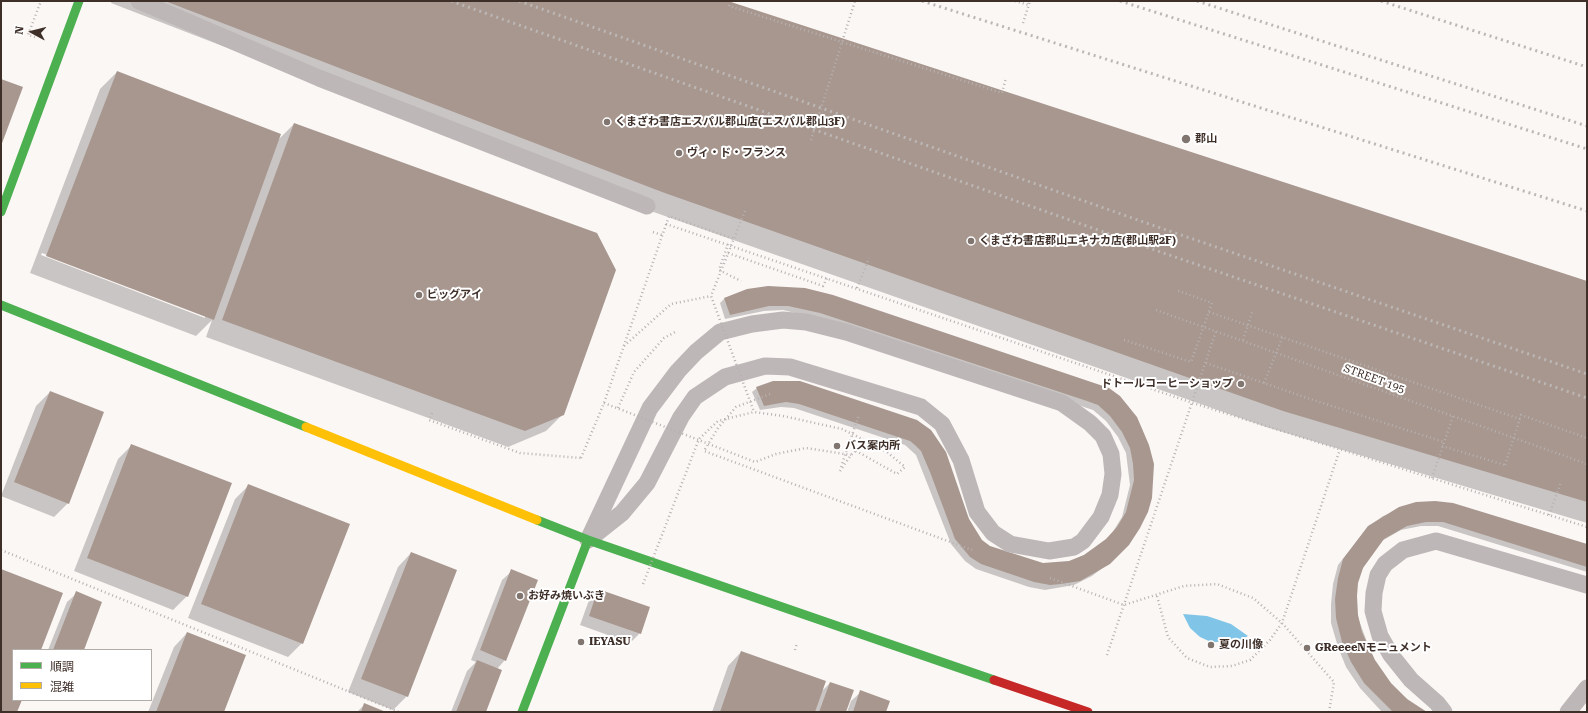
<!DOCTYPE html>
<html>
<head>
<meta charset="utf-8">
<style>
	body { margin:0 }
	#map { position:relative; width:1588px; height:713px; overflow:hidden; background:#fbf7f5; font-family:"Roboto Serif","Noto Sans JP",serif }
	canvas { display:block }
	.frame { position:absolute; inset:0; border:2px solid #3f2f29; pointer-events:none }
	.legend { position:absolute; left:12px; top:649px; width:140px; height:52px; box-sizing:border-box; background:#fff; border:1px solid #b2aca9; margin:0; padding:5px 7px; list-style:none; font-size:12px; color:#3f2f29 }
	.legend li { display:flex; align-items:center; gap:8px; height:20px }
	.legend b { width:20px; border:1px solid #b2aca9 }
	.north { position:absolute; left:12px; top:12px; width:40px; height:40px; -webkit-text-stroke:3px #fff; paint-order:stroke; rotate:277deg; font-size:11px; font-weight:700; line-height:16px; text-align:center; color:#3f2f29 }
	.north::after { content:''; display:block; margin:auto; width:14px; height:18px; background:#3f2f29; clip-path:polygon(50% 0,100% 100%,50% 72%,0 100%) }
</style>
</head>
<body>
<div id="map">
<canvas width="1588" height="713"></canvas>
<div class="frame"></div>
<ul class="legend">
<li><b style="height:5px;background:#4caf50"></b>順調</li>
<li><b style="height:5px;background:#ffc107"></b>混雑</li>
</ul>
<div class="north">N</div>
</div>
<script>
const ctx = document.querySelector('canvas').getContext('2d');
ctx.lineJoin = 'round';
function paint(path, color) { ctx.fillStyle = color; ctx.fill(path, 'evenodd'); }
const poly = rows => new Path2D(rows.map(r => 'M' + r).join(''));
function stroke(path, color, width, dash) { ctx.strokeStyle = color; ctx.lineWidth = width; ctx.lineCap = dash ? 'butt' : 'round'; ctx.setLineDash(dash || []); ctx.stroke(path); }
function write(font, color, halo, rows, align = 'center') {
  ctx.font = font + ' "Roboto Serif","Noto Sans JP",serif'; ctx.lineWidth = 4; ctx.setLineDash([]); ctx.textBaseline = 'middle'; ctx.strokeStyle = halo; ctx.fillStyle = color; for (const [text, x, y, turn = 0] of rows) {
    ctx.save(); ctx.translate(x, y); ctx.rotate((+turn || 0) * Math.PI / 180); ctx.textAlign = isNaN(turn) ? turn : align; if (halo) ctx.strokeText(text, 0, 0); ctx.fillText(text, 0, 0); ctx.restore();
  }
}
const water = poly([
	[1183,614,1207,616,1231,624,1248,636,1236,642,1211,642,1200,637,1190,628]
]);
const shadow = poly([
	[112,1,722,1,1587,282,1587,523,1266,427,645,209,111,3],
	[117,72,278,140,294,124,563,414,546,431,508,447,206,337,212,320,196,336,30,273,100,89],
	[42,253,205,316,205,318,41,255],
	[747,290,1128,406,1142,429,1153,464,1114,559,1092,576,1074,585,1045,590,1029,587,976,569,965,561,951,544,916,455,905,445,794,408,781,407,760,410,752,392,757,388,916,421,981,541,989,547,1042,564,1069,562,1084,555,1105,541,1112,533,1122,517,1130,485,1126,453,1118,437,1106,421,1093,410,815,318,783,310,764,311,725,319,720,303,725,298],
	[50,392,68,503,54,517,1,496,36,406],
	[132,445,187,596,173,610,74,571,118,459],
	[249,485,302,643,288,657,188,618,235,499],
	[1417,503,1587,545,1587,572,1438,526,1421,526,1401,530,1380,542,1363,567,1357,583,1357,615,1374,661,1390,683,1407,699,1425,712,1382,712,1360,688,1346,667,1338,647,1331,623,1331,604,1333,584,1338,565,1368,527,1383,516],
	[411,553,407,696,393,710,348,692,398,567],
	[512,571,505,660,497,669,485,712,451,712,467,671,476,662,471,660,502,580],
	[599,590,640,633,630,643,580,625,589,600],
	[77,593,82,650,48,650,67,602],
	[187,633,222,712,148,712,174,647],
	[741,652,822,691,830,683,845,712,712,712,728,666],
	[861,692,885,712,847,712,851,701],
	[364,705,383,712,357,712]
]);
const building = poly([
	[165,1,728,1,1587,281,1587,502,1283,411,662,192],
	[117,71,281,134,214,320,46,256],
	[1,79,23,87,1,146],
	[294,123,597,233,616,270,564,415,525,431,222,320],
	[768,286,805,288,833,295,1109,388,1120,396,1137,417,1149,445,1154,464,1152,498,1148,512,1140,528,1129,545,1110,564,1098,571,1080,581,1061,584,1050,585,1034,582,981,564,970,557,955,539,930,472,921,451,916,446,910,441,799,404,786,402,764,406,756,387,773,381,800,381,917,420,931,430,946,452,969,519,982,540,990,546,1043,563,1069,561,1084,555,1106,539,1117,527,1126,512,1134,480,1133,464,1130,448,1122,432,1110,416,1098,405,1087,401,820,313,788,306,769,306,730,315,724,298,747,289],
	[50,391,104,412,69,504,14,482],
	[131,444,232,483,188,597,87,558],
	[248,484,350,524,303,644,201,604],
	[1435,501,1453,503,1587,544,1587,567,1443,522,1426,522,1407,526,1384,539,1363,568,1358,583,1357,596,1358,615,1362,632,1375,660,1391,683,1407,699,1427,712,1393,712,1364,683,1351,662,1342,642,1336,618,1335,599,1338,578,1343,559,1368,526,1399,507,1416,502],
	[411,552,457,570,408,697,361,679],
	[1,569,63,593,41,650,13,650,13,700,22,700,17,712,1,712],
	[511,569,538,580,506,661,480,650],
	[598,589,650,607,641,634,589,616],
	[76,591,102,602,84,650,53,650],
	[187,632,246,655,224,712,156,712],
	[741,651,826,681,815,712,720,712],
	[477,660,502,670,486,712,456,712],
	[830,682,854,690,846,712,819,712],
	[860,690,890,701,886,712,853,712],
	[364,703,386,712,361,712]
]);
const path = poly([
	[730,1,729,6,1002,93,1006,78],
	[1015,1,1029,5],
	[1023,23,1030,1],
	[35,37,28,35,41,1],
	[811,140,855,1],
	[666,224,1193,403,1587,527],
	[653,232,662,235],
	[728,244,719,270,741,281],
	[728,253,823,286,827,278],
	[857,288,869,258],
	[1156,310,1587,464],
	[1209,312,1520,419],
	[1124,340,1191,362,1212,303,1176,290],
	[1243,340,1253,310],
	[624,346,671,304,711,296],
	[1206,363,1310,399,1444,442],
	[1264,383,1283,336],
	[770,394,736,407,718,428,704,451,972,550],
	[618,408,634,372,664,338,677,331],
	[432,413,429,420,520,453,581,458],
	[1442,446,1505,465],
	[841,467,859,415],
	[840,471,851,455,866,441,887,452,905,467,897,474,874,461,849,447],
	[1432,478,1453,416],
	[1549,515,1561,482],
	[1,550,399,712],
	[1050,578,1124,605,1184,586,1217,584,1253,598,1282,623,1270,640,1250,660,1232,666,1210,667,1187,658,1168,637,1157,596],
	[795,650,797,643],
	[1107,655,1216,331],
	[1329,712,1334,682,1282,623,1340,449]
]);
const lane = poly([
	[139,1,319,78,647,206],
	[783,320,806,322,846,332,1062,403,1090,423,1103,436,1111,454,1113,474,1110,495,1101,517,1083,541,1074,547,1049,551,1010,544,993,533,977,512,961,460,942,424,921,407,790,367,765,366,725,377,695,397,681,417,647,483,622,513,588,540,650,408,678,371,696,352,720,332,752,324,783,320],
	[1444,712,1437,703,1411,680,1391,655,1380,636,1373,611,1374,593,1378,575,1385,564,1403,550,1436,541,1587,585],
	[1568,712,1587,688]
]);
const fast = poly([
	[1,212,79,1],
	[1,305,306,427],
	[537,520,588,540,994,680],
	[522,712,588,540]
]);
const slow = poly([
	[306,427,537,520]
]);
const jam = poly([
	[994,680,1088,712]
]);
const rail = poly([
	[451,1,1146,247,1587,398],
	[519,1,1152,225,1587,374],
	[922,1,1587,211],
	[1120,1,1587,149],
	[1197,1,1587,126],
	[1381,1,1587,67]
]);
const pathBridge = poly([
	[745,211,711,296,754,412],
	[604,403,755,462,776,454,806,448,851,455],
	[581,458,604,403,669,216,734,239],
	[1505,465,1521,415,1587,438],
	[643,584,699,439,718,421,754,412,783,416,842,429,866,441]
]);
const markers = [
	[607,122,4,"#817570"],
	[1186,139,5,"#817570"],
	[679,153,4,"#817570"],
	[971,241,4,"#817570"],
	[419,295,4,"#817570"],
	[1241,384,4,"#817570"],
	[837,446,4,"#817570"],
	[520,596,4,"#817570"],
	[581,642,4,"#817570"],
	[1211,645,4,"#817570"],
	[1307,648,4,"#817570"]
];
const poiNames = [
	["くまざわ書店エスパル郡山店(エスパル郡山3F)",615,122],
	["郡山",1195,139],
	["ヴィ・ド・フランス",687,153],
	["くまざわ書店郡山エキナカ店(郡山駅2F)",979,241],
	["ビッグアイ",427,295],
	["ドトールコーヒーショップ",1233,384,"right"],
	["バス案内所",845,446],
	["お好み焼いぶき",528,596],
	["IEYASU",589,642],
	["夏の川像",1219,645],
	["GReeeeNモニュメント",1315,648]
];
const streetNames = [
	["STREET 195",1374,379,20]
];
paint(water, '#80c5e8');
paint(shadow, '#0003');
paint(building, '#a8978f');
stroke(path, '#b6b1b1', 2.5, [1, 3]);
stroke(lane, '#beb7b8', 17);
stroke(fast, '#4caf50', 9);
stroke(slow, '#ffc107', 9);
stroke(jam, '#c62828', 9);
stroke(rail, '#bcb7b5', 3, [2, 4]);
stroke(pathBridge, '#b6b1b1', 2.5, [1, 3]);
for (const [x, y, r, color] of markers) { const dot = new Path2D(); dot.arc(x, y, r, 0, 2 * Math.PI); ctx.fillStyle = color; ctx.fill(dot); stroke(dot, '#fff', 1.5); }
write('bold 11px', '#3f2f29', '#fff', poiNames, 'left');
write('11px', '#3f2f29', '#fff', streetNames);
</script>
</body>
</html>
